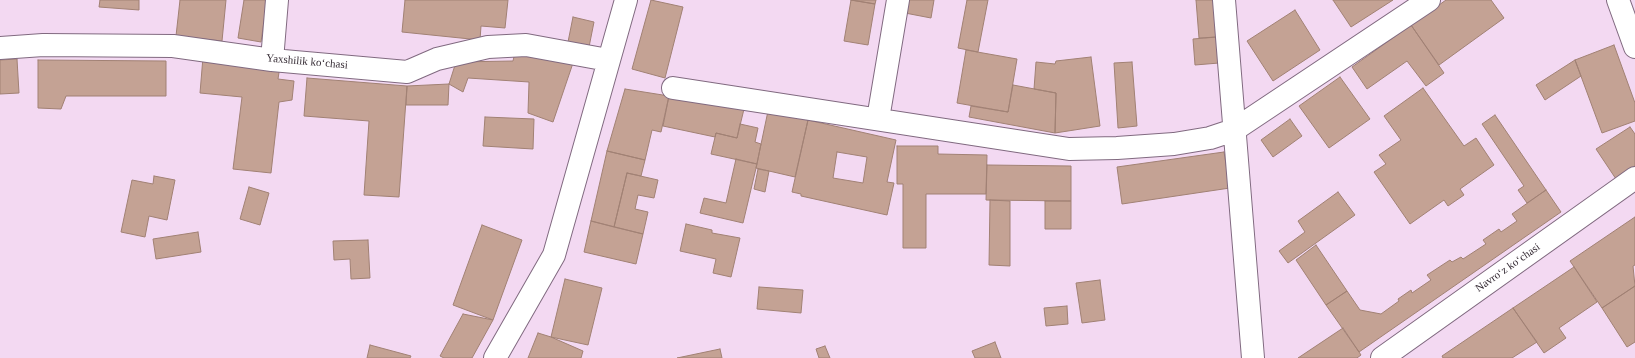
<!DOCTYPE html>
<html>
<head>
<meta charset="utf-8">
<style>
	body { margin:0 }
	canvas { display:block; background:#f3d9f2 }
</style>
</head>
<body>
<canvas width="1635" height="358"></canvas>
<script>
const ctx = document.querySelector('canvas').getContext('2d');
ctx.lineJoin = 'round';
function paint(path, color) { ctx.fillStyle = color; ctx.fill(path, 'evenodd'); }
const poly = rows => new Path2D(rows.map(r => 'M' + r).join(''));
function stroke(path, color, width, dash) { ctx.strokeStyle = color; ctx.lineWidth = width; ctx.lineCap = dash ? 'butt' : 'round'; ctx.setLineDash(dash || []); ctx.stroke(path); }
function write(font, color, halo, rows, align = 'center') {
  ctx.font = font + ' Georgia,serif'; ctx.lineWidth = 4; ctx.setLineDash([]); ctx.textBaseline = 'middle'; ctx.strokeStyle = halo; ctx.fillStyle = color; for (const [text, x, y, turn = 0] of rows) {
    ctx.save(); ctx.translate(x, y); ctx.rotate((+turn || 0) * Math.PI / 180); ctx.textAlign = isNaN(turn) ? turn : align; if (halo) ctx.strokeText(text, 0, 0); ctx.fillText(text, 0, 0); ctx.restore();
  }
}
const building = poly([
	[100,0,139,0,139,10,99,7,100,0],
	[180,0,226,0,222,41,176,36,180,0],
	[244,0,267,0,261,42,238,38,244,0],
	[405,0,508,0,505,28,481,26,480,40,402,32,405,0],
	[651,0,683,7,665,78,632,69,651,0],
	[851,0,875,4,868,45,844,41,851,0],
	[851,0,876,0,875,4,851,0],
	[907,0,934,0,931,18,905,13,907,0],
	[967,0,988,0,978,52,958,48,967,0],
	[1196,0,1214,0,1217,37,1199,38,1196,0],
	[1333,0,1393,0,1351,27,1333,0],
	[1446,0,1491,0,1504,18,1439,65,1411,25,1446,0],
	[1295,10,1320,50,1273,81,1247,41,1295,10],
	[573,17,594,22,589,47,568,42,573,17],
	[1411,25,1444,73,1426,86,1407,61,1367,89,1352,67,1411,25],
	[1217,37,1219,63,1195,65,1193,39,1217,37],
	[1614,45,1635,103,1635,121,1602,133,1575,60,1614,45],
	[966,50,1017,59,1008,112,957,103,966,50],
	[515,52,573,63,553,122,528,113,529,82,468,78,463,92,449,84,456,62,513,61,515,52],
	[203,57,280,66,278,79,294,81,292,100,279,102,271,173,233,169,242,97,200,93,203,57],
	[1091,57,1100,126,1055,133,1056,93,1034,89,1036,62,1055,64,1056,61,1091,57],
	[17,59,19,93,0,94,0,60,17,59],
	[38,60,166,61,166,96,66,96,61,109,38,108,38,60],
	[1575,60,1581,76,1545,100,1536,85,1575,60],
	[1132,62,1137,126,1118,128,1114,63,1132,62],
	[1340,77,1370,119,1329,148,1299,106,1340,77],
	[307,78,407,86,399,197,364,195,369,121,304,116,307,78],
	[449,84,448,105,406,105,407,86,449,84],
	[1013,85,1056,93,1055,133,969,117,971,106,1008,112,1013,85],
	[1423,88,1464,146,1476,138,1494,165,1460,189,1464,195,1448,206,1444,200,1410,224,1374,172,1386,164,1379,155,1401,140,1384,116,1423,88],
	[625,89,669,96,661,132,652,130,645,160,607,151,625,89],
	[669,96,744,109,737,138,716,133,715,137,663,126,669,96],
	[768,111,808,120,795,177,756,168,768,111],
	[1495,115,1546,190,1527,203,1518,190,1524,186,1482,124,1495,115],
	[485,117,534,119,533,149,483,146,485,117],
	[1290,119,1302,136,1273,157,1261,140,1290,119],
	[808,120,896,140,887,182,894,183,887,215,801,196,801,194,792,192,808,120],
	[837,152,867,157,863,183,833,178,837,152],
	[740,124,758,128,755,142,761,144,757,164,711,154,716,133,737,138,740,124],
	[1630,127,1635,134,1635,166,1616,179,1596,149,1630,127],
	[897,146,938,146,938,154,987,155,986,194,926,194,926,248,903,248,903,184,897,184,897,146],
	[607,151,645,160,641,176,627,173,614,227,591,221,607,151],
	[1224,152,1230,188,1122,204,1117,167,1224,152],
	[736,159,757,164,743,223,700,213,704,198,726,203,736,159],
	[987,165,1071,166,1071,201,986,200,987,165],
	[758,169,769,171,765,192,754,189,758,169],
	[627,173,658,180,654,198,638,195,635,209,648,212,643,234,614,227,627,173],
	[154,176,175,180,167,220,149,216,145,237,121,232,132,180,153,184,154,176],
	[249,187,269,193,260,225,240,219,249,187],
	[1546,190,1561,212,1359,352,1326,305,1347,291,1360,310,1381,314,1399,301,1398,299,1411,290,1412,293,1431,280,1427,275,1450,260,1452,262,1461,257,1463,259,1486,244,1483,240,1499,229,1501,232,1517,221,1512,214,1546,190],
	[1338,192,1355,215,1288,263,1279,251,1305,232,1298,221,1338,192],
	[990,200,1010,201,1010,266,989,265,990,200],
	[1045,201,1071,201,1071,229,1045,229,1045,201],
	[1635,217,1635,265,1633,266,1635,286,1602,308,1570,261,1635,217],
	[591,221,643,234,636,264,584,252,591,221],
	[686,224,712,230,712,233,740,238,731,277,713,273,716,259,680,251,686,224],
	[482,225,522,240,493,320,453,305,482,225],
	[198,232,201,252,156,259,153,239,198,232],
	[368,240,370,278,351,279,350,259,334,260,333,241,368,240],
	[1316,245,1347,291,1326,305,1296,260,1316,245],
	[1574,267,1597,302,1559,328,1566,338,1544,353,1513,308,1574,267],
	[565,279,602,288,588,345,551,337,565,279],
	[1100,280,1105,320,1082,323,1076,283,1100,280],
	[1635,286,1635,342,1627,347,1602,308,1635,286],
	[759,287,803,290,801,313,757,309,759,287],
	[1067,306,1068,324,1046,326,1044,308,1067,306],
	[1513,308,1537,342,1512,358,1443,358,1442,356,1513,308],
	[463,314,493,320,472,358,444,358,440,356,463,314],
	[1343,328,1361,355,1357,358,1298,358,1343,328],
	[538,333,551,337,583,351,581,358,528,358,538,333],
	[995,342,1001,358,975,358,972,351,995,342],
	[370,345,411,356,410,358,367,358,370,345],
	[825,346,830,358,819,358,816,349,825,346],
	[720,349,722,358,677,358,720,349]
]);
const minor = poly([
	[1224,0,1253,358],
	[1618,0,1635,47],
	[0,48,43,45,173,46,272,60,407,72,437,59,488,47,526,45,608,60],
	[272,60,277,0],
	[673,88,1069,149,1117,148,1174,144,1210,138,1234,130,1429,0],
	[878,119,898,0],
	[495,358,554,255,626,0],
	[1382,358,1635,178]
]);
const streetNames = [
	["Yaxshilik koʻchasi",307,62,5],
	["Navroʻz koʻchasi",1508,268,-35]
];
paint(building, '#c4a294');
stroke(building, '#a18174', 1);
stroke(minor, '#816a80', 24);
stroke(minor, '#fff', 22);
write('11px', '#342a33', '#fff', streetNames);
</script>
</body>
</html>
